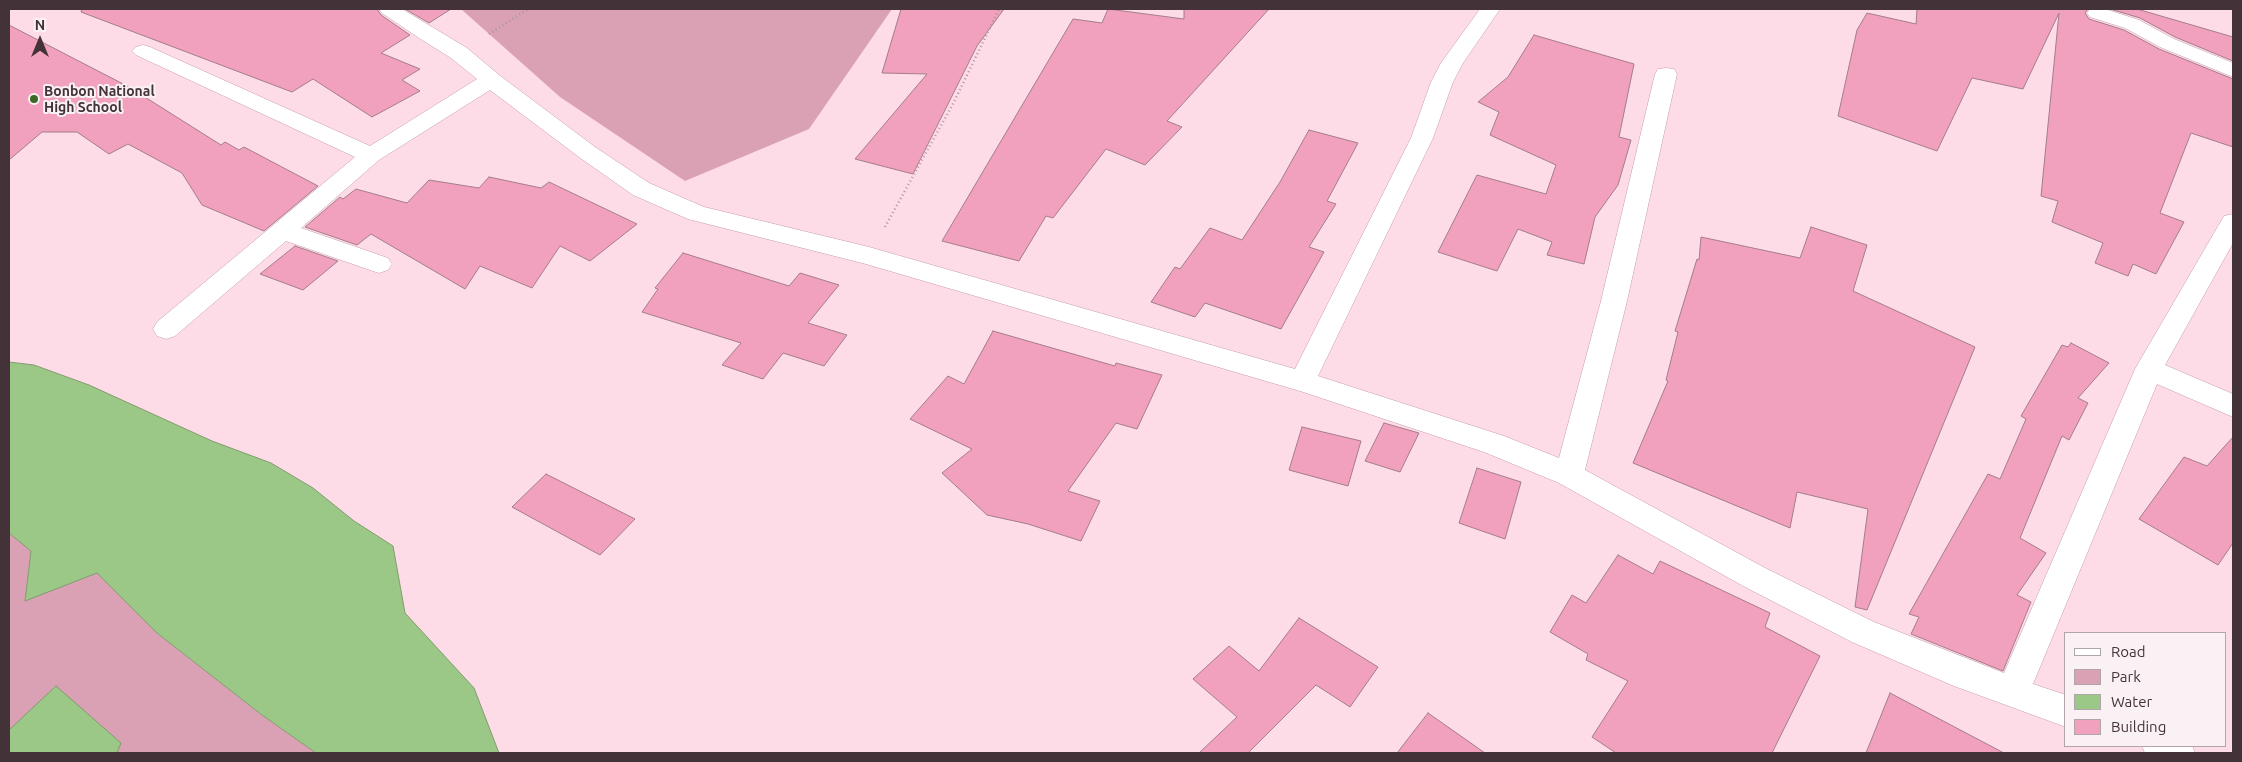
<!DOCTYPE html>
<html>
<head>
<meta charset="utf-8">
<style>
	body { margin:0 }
	#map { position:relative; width:2242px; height:762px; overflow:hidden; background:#fedce7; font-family:Ubuntu,sans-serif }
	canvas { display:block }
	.frame { position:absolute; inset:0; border:10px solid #433339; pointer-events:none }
	.legend { position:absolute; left:2064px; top:632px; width:162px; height:115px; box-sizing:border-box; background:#faf1f4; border:1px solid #b1a5a9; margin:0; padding:6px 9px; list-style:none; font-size:15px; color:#433339 }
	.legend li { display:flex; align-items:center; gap:10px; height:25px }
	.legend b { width:25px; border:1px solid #b1a5a9 }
	.north { position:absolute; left:15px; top:15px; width:50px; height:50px; -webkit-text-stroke:4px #faf1f4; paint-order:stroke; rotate:0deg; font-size:14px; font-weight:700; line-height:20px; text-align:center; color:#433339 }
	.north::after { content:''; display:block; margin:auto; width:18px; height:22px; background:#433339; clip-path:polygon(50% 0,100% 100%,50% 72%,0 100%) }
</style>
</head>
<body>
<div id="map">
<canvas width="2242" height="762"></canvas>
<div class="frame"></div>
<ul class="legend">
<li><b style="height:6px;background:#fff"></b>Road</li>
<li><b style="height:14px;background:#daa1b5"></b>Park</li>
<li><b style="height:14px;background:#9bc886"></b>Water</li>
<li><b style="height:14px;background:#f1a0bd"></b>Building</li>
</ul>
<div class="north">N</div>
</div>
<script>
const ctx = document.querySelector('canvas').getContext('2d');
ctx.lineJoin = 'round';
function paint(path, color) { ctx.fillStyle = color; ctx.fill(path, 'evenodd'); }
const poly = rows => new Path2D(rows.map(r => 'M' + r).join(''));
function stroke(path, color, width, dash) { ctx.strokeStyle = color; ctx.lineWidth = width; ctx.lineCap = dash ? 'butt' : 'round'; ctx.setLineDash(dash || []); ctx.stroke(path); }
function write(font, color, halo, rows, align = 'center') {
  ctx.font = font + ' Ubuntu,sans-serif'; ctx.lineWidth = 4; ctx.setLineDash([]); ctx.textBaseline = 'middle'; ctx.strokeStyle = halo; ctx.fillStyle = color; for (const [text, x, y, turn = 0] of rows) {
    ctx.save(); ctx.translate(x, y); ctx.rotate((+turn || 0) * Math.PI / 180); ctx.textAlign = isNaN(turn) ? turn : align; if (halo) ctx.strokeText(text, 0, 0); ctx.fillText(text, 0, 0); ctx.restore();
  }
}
const green = poly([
	[461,9,892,9,809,129,685,181,560,97],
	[9,533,31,550,97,573,157,633,262,715,316,753,9,753]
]);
const water = poly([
	[9,362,34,365,89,385,212,441,271,463,313,488,354,521,393,546,405,613,474,688,499,753,316,753,262,715,157,633,97,573,25,601,31,551,9,533,9,362],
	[56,686,121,743,117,753,9,753,9,730,56,686]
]);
const building = poly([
	[82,9,377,9,381,15,410,35,381,53,420,69,402,80,420,91,372,117,313,79,292,92,81,12,82,9],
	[405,9,451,9,429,23,405,9],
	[901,9,1004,9,977,46,913,174,855,159,927,74,882,73,901,9],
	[1108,9,1184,19,1184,9,1269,9,1167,121,1182,127,1145,165,1106,149,1053,218,1046,216,1019,261,942,241,1073,19,1102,23,1108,9],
	[1917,9,2088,9,2085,13,2089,19,2124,30,2159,49,2233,79,2233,147,2191,133,2160,213,2184,222,2156,274,2133,264,2128,276,2095,263,2103,243,2052,222,2058,201,2041,196,2059,13,2023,89,1972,78,1937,151,1838,116,1857,30,1867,13,1916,24,1917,9],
	[2110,9,2137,9,2233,37,2233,61,2175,37,2140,18,2110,9],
	[9,25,129,87,221,145,225,142,239,150,244,147,318,186,264,231,202,205,182,173,128,144,109,154,77,132,42,132,9,160,9,25],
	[1534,35,1634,64,1619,137,1631,140,1618,185,1595,217,1584,264,1547,255,1552,242,1518,229,1497,271,1438,252,1477,175,1546,194,1556,165,1490,135,1499,112,1478,102,1508,77,1534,35],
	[1309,130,1358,143,1327,201,1336,204,1309,247,1324,252,1281,329,1205,303,1195,317,1151,302,1175,267,1180,269,1210,228,1242,240,1280,182,1309,130],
	[489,177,541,188,549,182,637,224,590,261,560,246,532,288,480,266,465,289,371,234,357,245,305,227,340,197,343,199,356,189,407,203,429,180,479,188,489,177],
	[1811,227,1867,245,1853,291,1975,347,1867,610,1855,607,1868,509,1797,492,1790,528,1633,463,1668,381,1666,380,1678,332,1675,331,1697,259,1699,260,1701,237,1800,258,1811,227],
	[295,246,338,261,303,290,260,274,295,246],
	[683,253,789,286,800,273,839,285,808,323,847,335,824,366,783,353,763,379,722,365,741,343,642,312,658,289,655,288,683,253],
	[993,331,1115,366,1116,363,1162,375,1137,429,1116,423,1068,491,1100,501,1081,541,1028,524,987,515,942,473,972,449,910,419,948,376,964,384,993,331],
	[2071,343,2109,363,2078,398,2088,403,2069,440,2062,436,2020,538,2046,553,2017,595,2031,602,2003,671,1911,634,1919,617,1909,614,1988,474,2000,479,2026,419,2021,416,2062,345,2068,347,2071,343],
	[1384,423,1419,433,1400,472,1365,461,1384,423],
	[1302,427,1361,441,1348,486,1289,470,1302,427],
	[2233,437,2233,543,2218,565,2139,519,2184,457,2207,466,2233,437],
	[1477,468,1521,482,1505,539,1459,523,1477,468],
	[546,474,635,519,600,555,512,507,546,474],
	[1618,555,1653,574,1660,561,1770,613,1765,627,1820,656,1772,753,1616,753,1592,737,1628,681,1586,660,1588,654,1550,632,1572,595,1586,603,1618,555],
	[1299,618,1378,667,1350,707,1316,685,1248,753,1199,753,1237,717,1193,679,1229,646,1259,671,1299,618],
	[1890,693,2004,753,1866,753,1890,693],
	[1428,713,1485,753,1397,753,1428,713]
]);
const path = poly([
	[489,34,528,9],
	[885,227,954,102,999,9]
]);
const minor = poly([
	[379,9,402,9,467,48,499,75,595,147,649,183,704,207,869,247,1295,369,1411,138,1431,82,1441,63,1480,9,1500,9,1463,63,1453,82,1433,138,1318,376,1504,436,1559,458,1601,301,1655,74,1658,69,1666,68,1674,69,1677,74,1627,301,1585,470,1767,569,1874,622,2004,673,2135,369,2224,216,2233,214,2233,243,2165,365,2233,394,2233,417,2157,384,2033,684,2066,695,2066,727,1954,686,1852,642,1745,587,1559,483,1484,452,1300,391,866,264,688,219,633,195,579,157,490,90,379,160,301,228,388,258,392,264,388,270,379,273,370,270,286,241,175,336,166,339,157,336,153,329,157,322,355,157,136,55,132,51,136,47,143,45,150,47,370,146,477,79,451,58,419,38,382,13,379,9],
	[2090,9,2105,9,2139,20,2174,39,2233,63,2233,77,2160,47,2125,28,2090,17,2087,13,2090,9],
	[2142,746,2192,746,2195,753,2145,753,2142,746]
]);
const markers = [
	[34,99,5,"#3c6724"]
];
const poiNames = [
	["Bonbon National",44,91],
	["High School",44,107]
];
paint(green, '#daa1b5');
paint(water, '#9bc886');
stroke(water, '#819b6f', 1);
paint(building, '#f1a0bd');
stroke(building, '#a37d8a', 1);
stroke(minor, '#c59eab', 1);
stroke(path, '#ad939b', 2.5, [1, 3]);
paint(minor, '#fff');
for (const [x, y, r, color] of markers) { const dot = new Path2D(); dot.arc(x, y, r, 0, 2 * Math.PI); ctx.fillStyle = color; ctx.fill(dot); stroke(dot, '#faf1f4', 2); }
write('bold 14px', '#433339', '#faf1f4', poiNames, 'left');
</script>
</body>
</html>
